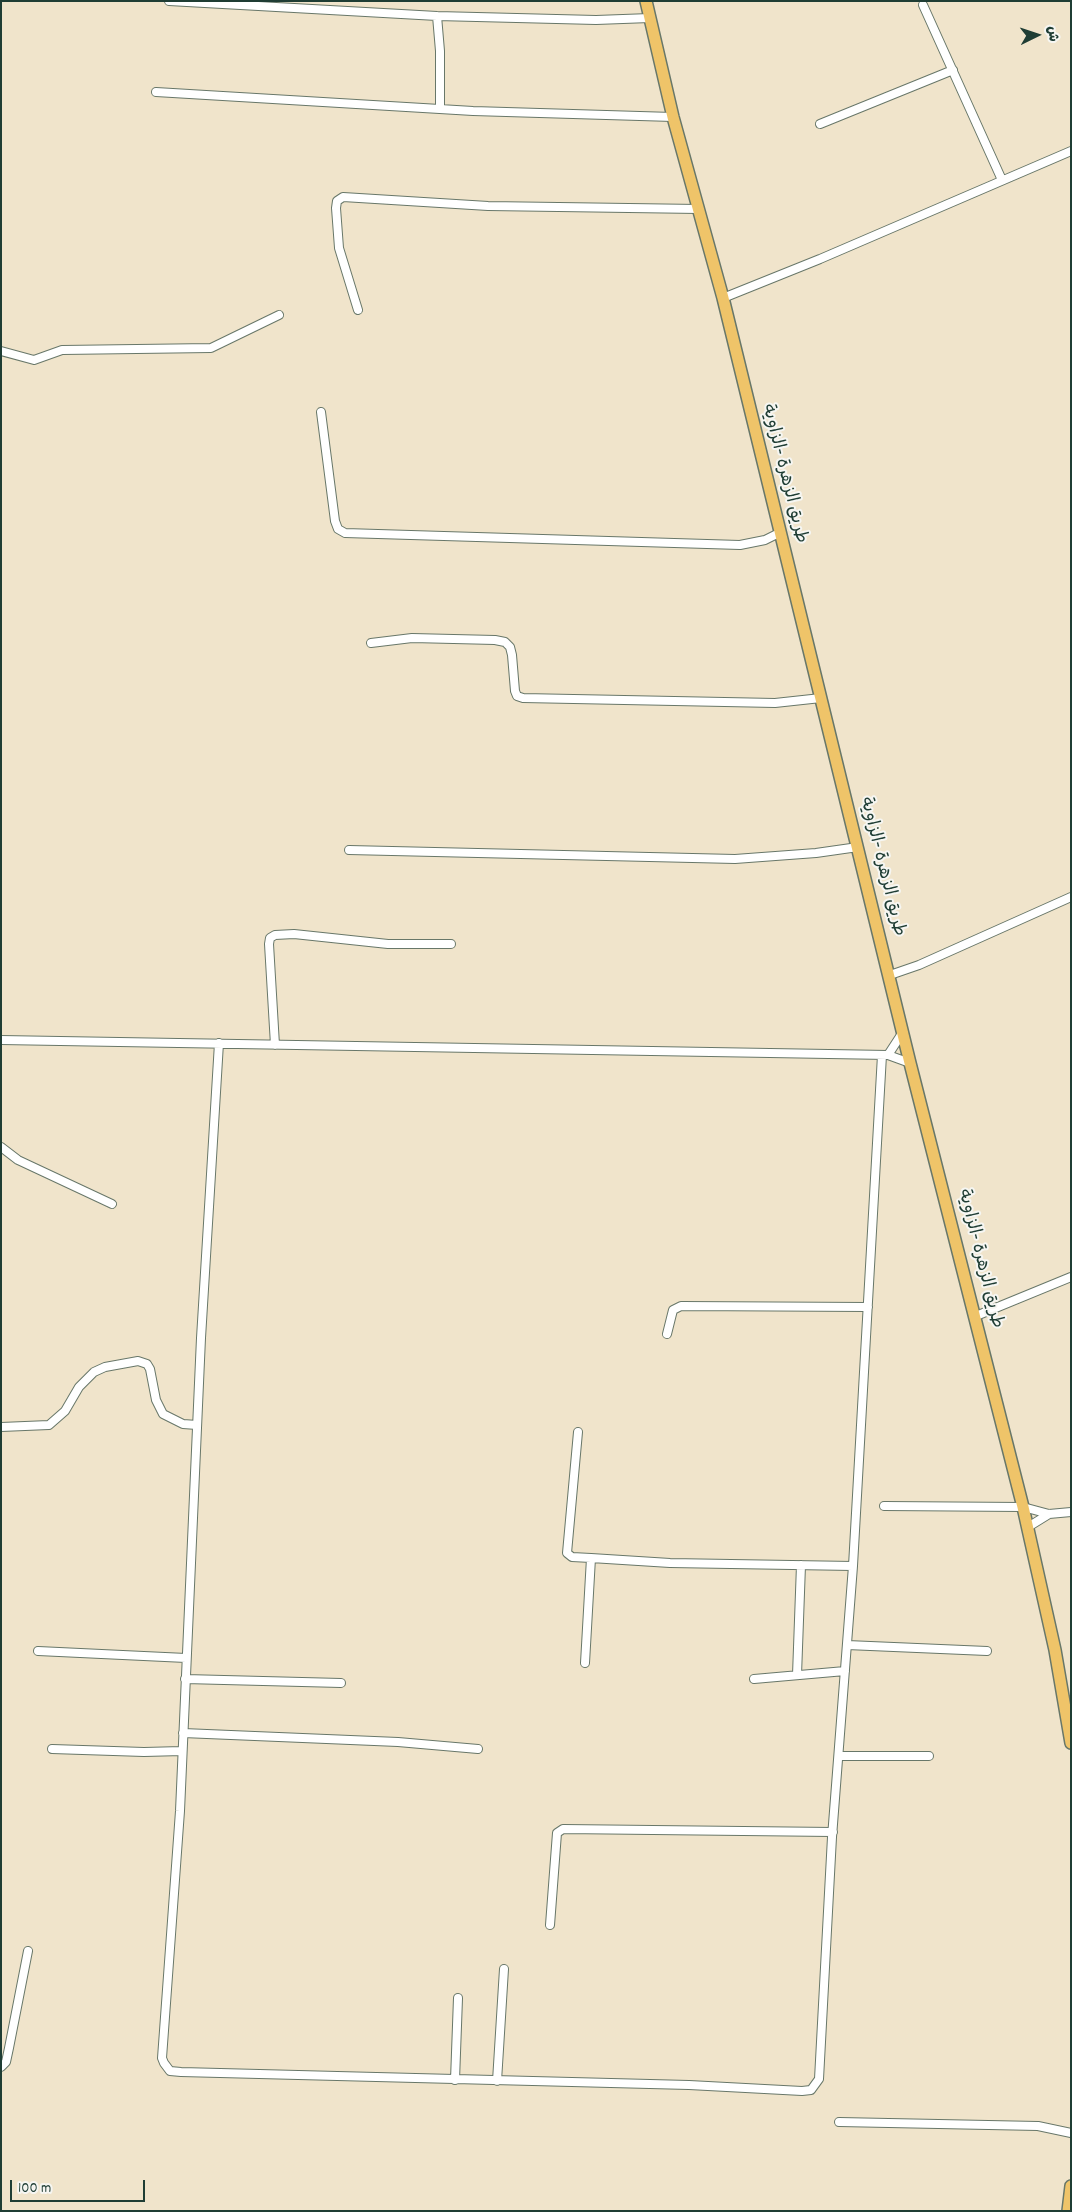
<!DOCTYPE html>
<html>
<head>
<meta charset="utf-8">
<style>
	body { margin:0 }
	#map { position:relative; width:1072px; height:2212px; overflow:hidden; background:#f0e4cb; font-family:Dekko,"Playpen Sans Arabic",sans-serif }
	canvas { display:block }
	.frame { position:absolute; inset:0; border:2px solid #1f3d34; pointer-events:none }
	.north { position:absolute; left:1012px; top:10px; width:50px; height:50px; -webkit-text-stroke:4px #f6f6f2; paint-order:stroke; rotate:86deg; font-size:14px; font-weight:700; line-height:20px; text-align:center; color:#1f3d34 }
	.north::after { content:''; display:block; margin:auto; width:18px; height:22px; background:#1f3d34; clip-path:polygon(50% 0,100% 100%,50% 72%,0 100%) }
	.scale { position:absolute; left:10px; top:2180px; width:135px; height:22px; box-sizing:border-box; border:2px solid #1f3d34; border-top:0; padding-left:6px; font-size:15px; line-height:18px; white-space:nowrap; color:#1f3d34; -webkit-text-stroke:4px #f6f6f2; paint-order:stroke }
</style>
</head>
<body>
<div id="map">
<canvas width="1072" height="2212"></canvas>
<div class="frame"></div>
<div class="north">ش</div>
<div class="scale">100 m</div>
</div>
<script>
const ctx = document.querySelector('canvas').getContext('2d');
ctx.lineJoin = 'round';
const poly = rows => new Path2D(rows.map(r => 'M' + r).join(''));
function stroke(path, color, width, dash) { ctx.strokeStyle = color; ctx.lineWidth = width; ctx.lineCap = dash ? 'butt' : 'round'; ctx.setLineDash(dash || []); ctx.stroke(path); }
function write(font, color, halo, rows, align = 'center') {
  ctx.font = font + ' Dekko,"Playpen Sans Arabic",sans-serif'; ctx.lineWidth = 4; ctx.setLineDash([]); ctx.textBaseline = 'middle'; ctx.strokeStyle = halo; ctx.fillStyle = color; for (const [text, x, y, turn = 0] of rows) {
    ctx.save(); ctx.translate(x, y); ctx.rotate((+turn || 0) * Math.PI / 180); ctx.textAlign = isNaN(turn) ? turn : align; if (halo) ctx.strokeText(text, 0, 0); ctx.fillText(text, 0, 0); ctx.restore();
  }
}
const minor = poly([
	[169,1,437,16,596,20,650,18],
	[923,5,1002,180],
	[437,16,440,51,440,108],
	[156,92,473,111,673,117],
	[820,124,953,70],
	[723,298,820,259,1071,151],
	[358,310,339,248,336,208,337,201,343,197,488,206,699,209],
	[1,351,34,360,62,350,211,348,279,315],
	[321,412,335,521,338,529,345,533,740,545,765,540,779,533],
	[371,643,412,638,495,640,505,642,510,647,512,655,515,691,517,696,523,698,775,703,821,698],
	[349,850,735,859,816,853,858,847],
	[890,975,919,965,1071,897],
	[1,1040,888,1055,910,1063],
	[219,1043,201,1338,180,1811,162,2058,164,2063,170,2071,181,2072,689,2085,802,2091,811,2090,819,2079,832,1837,853,1566,882,1055],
	[275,1045,269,944,270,938,275,935,294,934,388,944,451,944],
	[888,1055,903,1032],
	[1,1147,18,1160,112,1204],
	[976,1316,1071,1277],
	[667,1334,673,1310,681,1306,868,1307],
	[1,1427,49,1425,65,1411,79,1387,94,1372,105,1367,138,1361,147,1364,150,1369,156,1400,163,1414,183,1424,197,1425],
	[578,1432,567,1553,572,1557,591,1558],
	[884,1506,1023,1507,1049,1514,1071,1512],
	[1028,1527,1049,1514],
	[847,1645,987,1651],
	[38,1651,186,1658],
	[585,1663,591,1558,670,1563,853,1566],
	[797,1675,801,1565],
	[185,1679,341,1683],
	[754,1679,845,1671],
	[183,1733,398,1742,478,1749],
	[52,1749,144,1752,182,1751],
	[839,1756,929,1756],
	[550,1925,557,1833,563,1829,833,1832],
	[1,2067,6,2062,9,2048,28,1951],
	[455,2080,458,1998],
	[497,2081,504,1969],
	[839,2122,1038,2126,1071,2133]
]);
const primary = poly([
	[646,1,673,117,723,298,910,1063,1023,1507,1055,1650,1071,1743],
	[1068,2211,1071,2186]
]);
const streetNames = [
	["طريق الزهرة -الزاوية",783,474,76],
	["طريق الزهرة -الزاوية",881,867,76],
	["طريق الزهرة -الزاوية",979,1259,76]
];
stroke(minor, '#687769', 10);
stroke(primary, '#687769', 14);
stroke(minor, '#fff', 8);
stroke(primary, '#efc469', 11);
write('18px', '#1f3d34', '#f6f6f2', streetNames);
</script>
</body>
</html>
